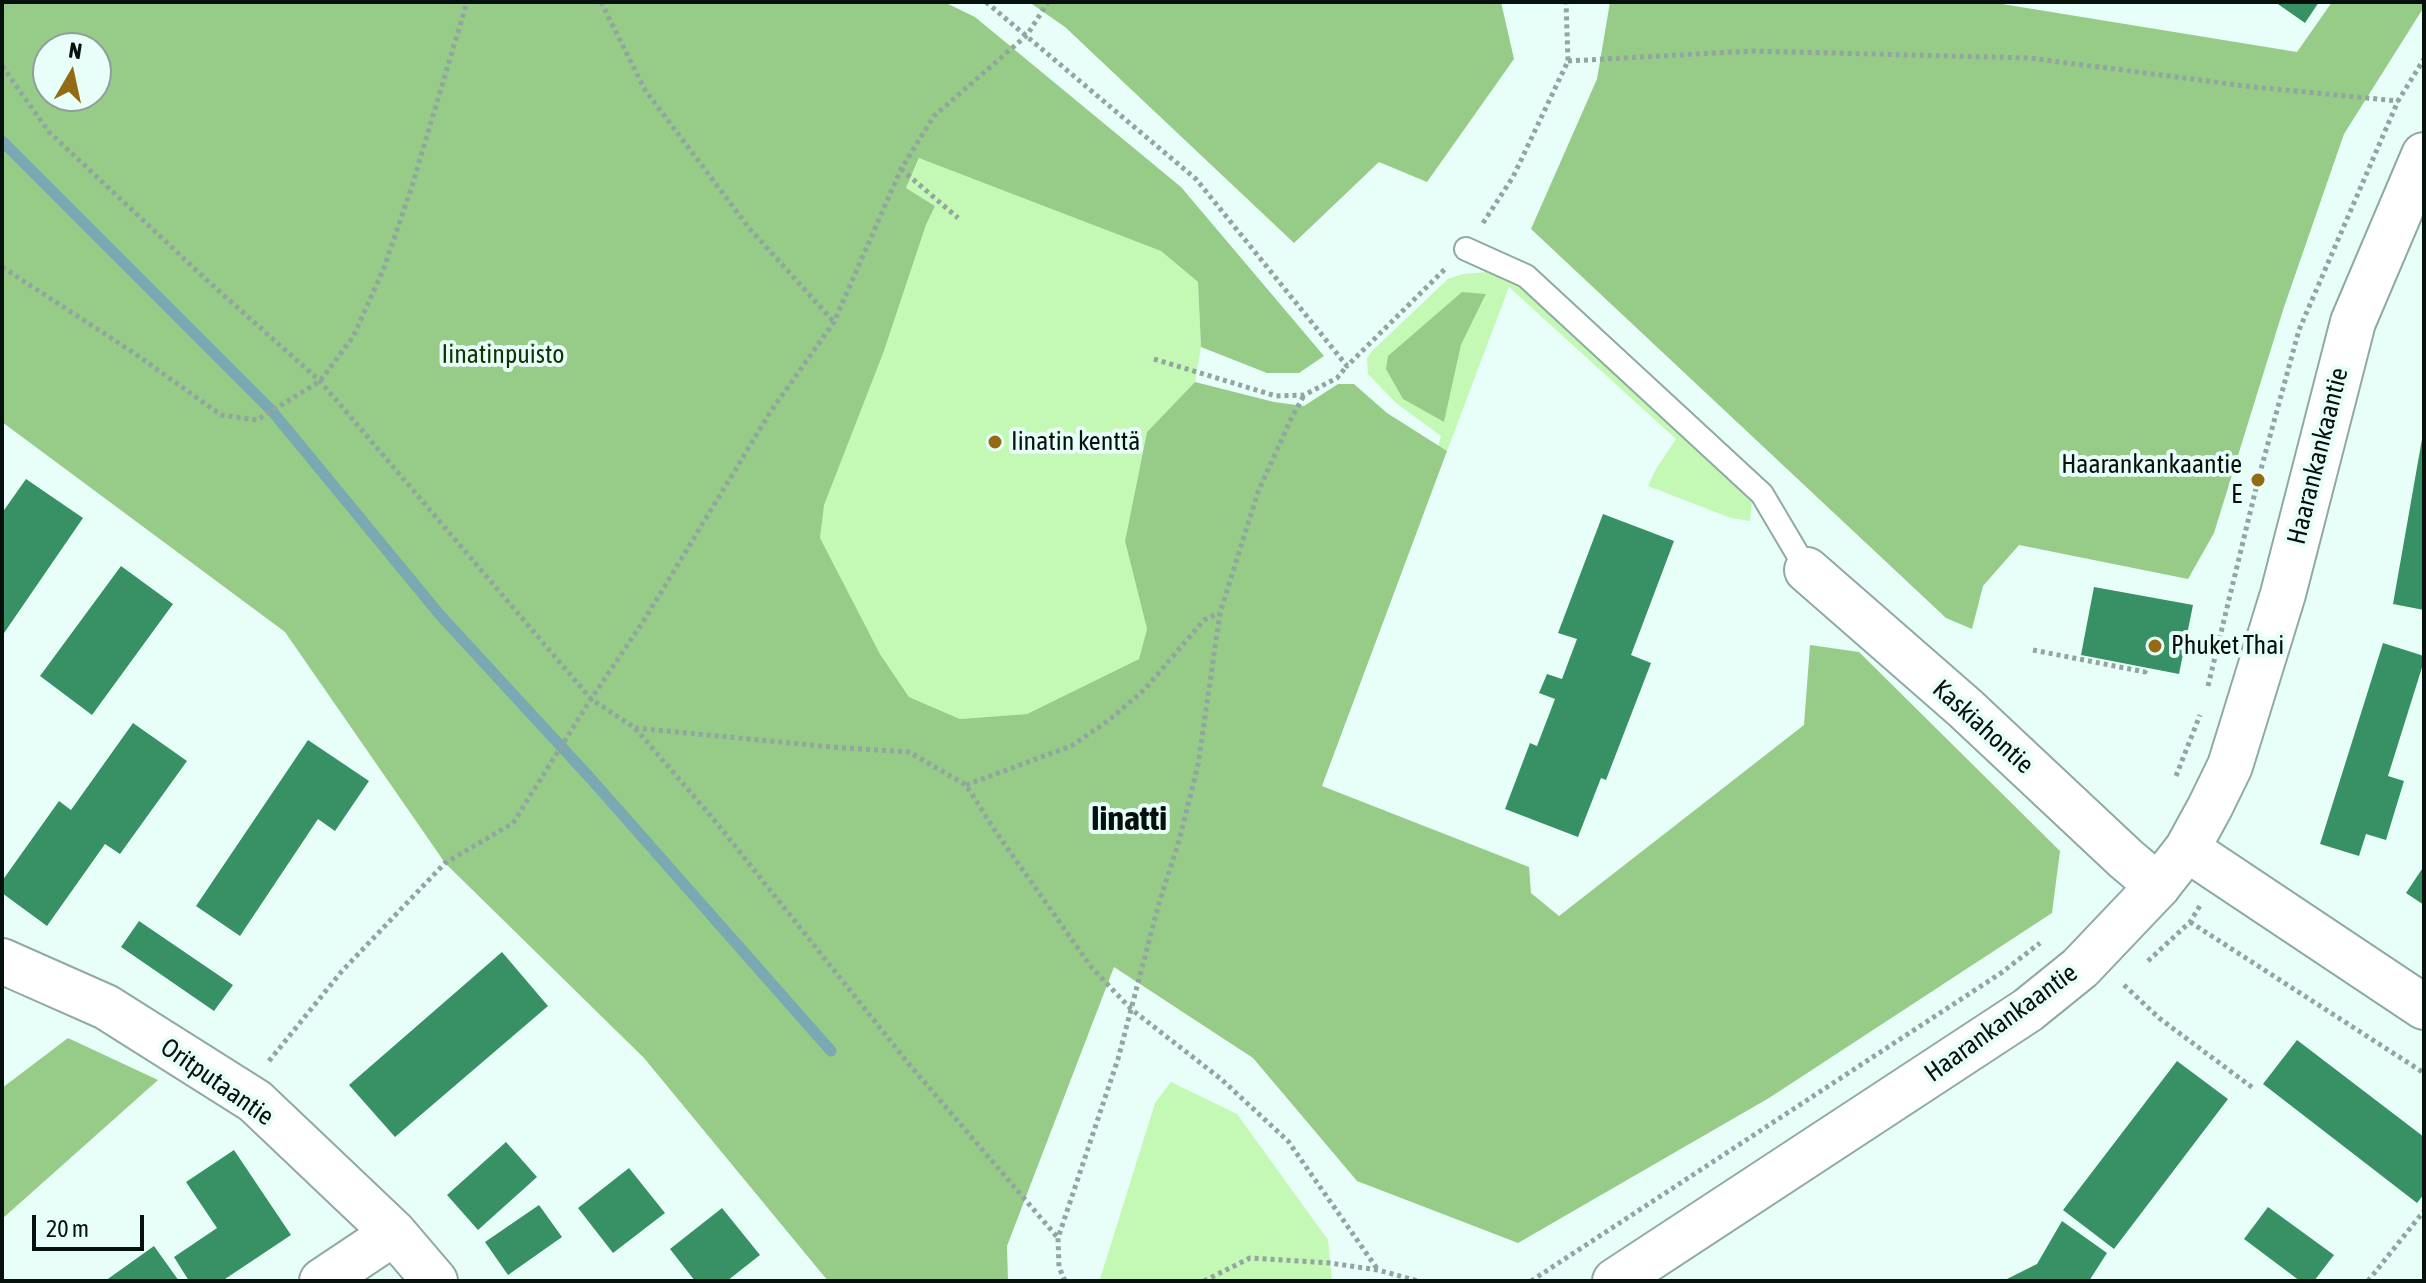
<!DOCTYPE html>
<html>
<head>
<meta charset="utf-8">
<style>
	body { margin:0 }
	#map { position:relative; width:2426px; height:1283px; overflow:hidden; background:#e8fff9; font-family:"Asap Condensed",sans-serif }
	canvas { display:block }
	.frame { position:absolute; inset:0; border:4px solid #06100d; pointer-events:none }
	.north { position:absolute; left:32px; top:32px; width:80px; height:80px; box-sizing:border-box; background:#e8fff9; border:2px solid #8e9f9b; border-radius:50%; rotate:9deg; font-size:22px; font-weight:700; line-height:32px; text-align:center; color:#06100d }
	.north::after { content:''; display:block; margin:auto; width:28px; height:36px; background:#936b14; clip-path:polygon(50% 0,100% 100%,50% 72%,0 100%) }
	.scale { position:absolute; left:32px; top:1215px; width:112px; height:36px; box-sizing:border-box; border:4px solid #06100d; border-top:0; padding-left:10px; font-size:24px; line-height:28px; white-space:nowrap; color:#06100d; -webkit-text-stroke:6px #e8fff9; paint-order:stroke }
</style>
</head>
<body>
<div id="map">
<canvas width="2426" height="1283"></canvas>
<div class="frame"></div>
<div class="north">N</div>
<div class="scale">20 m</div>
</div>
<script>
const ctx = document.querySelector('canvas').getContext('2d');
ctx.lineJoin = 'round';
function paint(path, color) { ctx.fillStyle = color; ctx.fill(path, 'evenodd'); }
const poly = rows => new Path2D(rows.map(r => 'M' + r).join(''));
function stroke(path, color, width, dash) { ctx.strokeStyle = color; ctx.lineWidth = width; ctx.lineCap = dash ? 'butt' : 'round'; ctx.setLineDash(dash || []); ctx.stroke(path); }
function write(font, color, halo, rows, align = 'center') {
  ctx.font = font + ' "Asap Condensed",sans-serif'; ctx.lineWidth = 8; ctx.setLineDash([]); ctx.textBaseline = 'middle'; ctx.strokeStyle = halo; ctx.fillStyle = color; for (const [text, x, y, turn = 0] of rows) {
    ctx.save(); ctx.translate(x, y); ctx.rotate((+turn || 0) * Math.PI / 180); ctx.textAlign = isNaN(turn) ? turn : align; if (halo) ctx.strokeText(text, 0, 0); ctx.fillText(text, 0, 0); ctx.restore();
  }
}
const green = poly([
	[920,157,1161,251,1198,282,1201,347,1195,382,1147,432,1125,541,1147,629,1139,659,1027,714,960,719,909,697,880,654,820,539,823,505,884,351,926,225,935,206,906,188],
	[1486,272,1506,275,1523,285,1748,491,1752,500,1750,521,1731,518,1648,486,1656,469,1676,439,1509,287,1447,451,1438,447,1441,436,1396,403,1368,374,1367,358,1373,350,1448,279,1463,274],
	[1486,295,1461,345,1444,422,1403,399],
	[1171,1082,1237,1114,1328,1240,1332,1281,1102,1281,1100,1279,1155,1103]
]);
const forest = poly([
	[2,2,944,2,975,17,1181,187,1324,356,1299,373,1267,373,1201,347,1198,282,1161,251,919,158,906,188,935,206,926,225,884,351,824,505,820,538,880,654,909,697,960,719,1027,714,1139,659,1147,629,1125,541,1147,432,1195,382,1274,402,1304,406,1338,384,1354,384,1387,413,1447,451,1322,786,1529,867,1531,893,1559,916,1804,725,1810,645,1859,652,2060,851,2052,913,1769,1098,1518,1243,1357,1181,1253,1058,1114,967,1007,1246,1008,1281,828,1281,644,1058,445,863,285,632,2,422],
	[96,48,96,96,48,96,48,48],
	[1029,2,1501,2,1514,59,1427,182,1379,162,1294,243,1065,27],
	[1610,2,1990,2,2297,52,2332,2,2424,2,2424,7,2344,134,2284,307,2214,533,2188,579,2019,545,1983,586,1972,629,1946,618,1531,229,1597,79],
	[1462,292,1486,294,1461,345,1444,422,1403,399,1386,369,1388,356],
	[68,1038,158,1080,2,1219,2,1088]
]);
const stream = poly([
	[2,141,272,411,440,615,592,780,831,1051]
]);
const building = poly([
	[2275,2,2319,2,2305,23],
	[2422,439,2424,439,2424,610,2393,604],
	[26,479,83,518,2,636,2,513],
	[1603,514,1674,541,1631,655,1651,663,1606,780,1601,778,1578,837,1505,809,1530,743,1537,746,1555,699,1539,693,1547,674,1562,679,1577,639,1558,633],
	[121,566,173,604,92,715,40,676],
	[2094,587,2193,605,2179,674,2081,655],
	[2383,643,2424,656,2424,661,2388,776,2404,781,2386,840,2366,834,2359,856,2320,844],
	[133,723,187,761,120,854,105,844,47,926,2,893,2,881,59,801,71,810],
	[308,740,369,781,335,831,318,819,240,936,196,906],
	[2424,866,2424,905,2406,893],
	[139,921,233,985,214,1011,121,947],
	[502,952,548,1006,395,1137,349,1085],
	[2297,1040,2424,1137,2424,1194,2417,1203,2263,1084],
	[2177,1061,2228,1099,2114,1249,2063,1210],
	[506,1142,537,1177,478,1230,447,1195],
	[234,1150,291,1235,222,1281,189,1281,174,1257,217,1228,186,1182],
	[629,1168,665,1213,613,1253,578,1208],
	[539,1205,562,1237,508,1275,485,1242],
	[2268,1207,2334,1255,2314,1281,2300,1281,2244,1239],
	[722,1208,760,1255,727,1281,695,1281,670,1249],
	[2062,1221,2107,1253,2089,1281,2003,1281,2037,1264],
	[154,1246,179,1281,105,1281]
]);
const path = poly([
	[601,2,645,90,749,228,834,322],
	[986,2,1196,179,1347,366,1446,268],
	[1568,61,1752,51,2029,58,2254,87,2398,101],
	[2,66,49,132,210,283,320,381,591,699,635,728,711,816,908,1063,1058,1238],
	[901,169,958,218],
	[1483,223,1513,177,1568,61,1566,2],
	[2,267,134,353,221,415,257,420,320,381,353,337,384,268,411,189,467,2],
	[1154,359,1276,396,1304,395,1337,378,1347,366],
	[2033,650,2145,672,2146,668],
	[2208,686,2258,480,2299,330,2398,101,2424,59],
	[635,728,832,747,909,752,966,785,996,832,1092,968,1131,1009,1221,1079,1288,1141,1378,1270],
	[2176,776,2200,715],
	[966,785,1071,746,1108,721,1145,689,1204,620,1219,613],
	[2190,922,2424,1073],
	[2148,961,2190,922,2201,904],
	[2124,985,2159,1018,2253,1088],
	[269,1061,342,971,445,863,513,823,591,699,643,622,771,411,834,322,901,169,934,116,1027,35,1048,2],
	[1065,1281,1059,1267,1058,1238,1118,1059,1159,903,1179,841,1198,765,1220,613,1258,492,1290,421,1304,395],
	[1204,1281,1250,1258,1330,1263,1378,1270,1418,1281],
	[1531,1281,2001,973,2040,943],
	[2368,1281,2424,1211]
]);
const service = poly([
	[1466,249,1526,276,1762,494,1807,570]
]);
const minor = poly([
	[1807,570,1965,708,2126,859,2158,886],
	[2,961,106,1007,255,1101,394,1233,435,1281],
	[322,1281,394,1233]
]);
const tertiary = poly([
	[2187,849,2424,1007],
	[1615,1281,2028,1010,2080,968,2158,886,2187,849,2210,807,2230,766,2283,594,2353,322,2424,155]
]);
const markers = [
	[995,442,8,"#936b14"],
	[2258,480,8,"#936b14"],
	[2155,646,8,"#936b14"]
];
const parkNames = [
	["Iinatinpuisto",503,355]
];
const poiNames = [
	["Iinatin kenttä",1011,442],
	["Haarankankaantie",2242,465,"right"],
	["E",2242,495,"right"],
	["Phuket Thai",2171,646]
];
const streetNames = [
	["Haarankankaantie",2318,456,-76],
	["Kaskiahontie",1983,727,42],
	["Haarankankaantie",2001,1023,-36],
	["Oritputaantie",217,1082,35]
];
const districtNames = [
	["Iinatti",1129,819]
];
paint(green, '#c3f8b5');
paint(forest, '#96cc88');
stroke(stream, '#7aa8b3', 11);
paint(building, '#389165');
stroke(service, '#8faaa3', 26);
stroke(minor, '#8faaa3', 48);
stroke(tertiary, '#8faaa3', 48);
stroke(path, '#93a5a0', 5, [4, 4]);
stroke(service, '#fff', 22);
stroke(minor, '#fff', 44);
stroke(tertiary, '#fff', 44);
for (const [x, y, r, color] of markers) { const dot = new Path2D(); dot.arc(x, y, r, 0, 2 * Math.PI); ctx.fillStyle = color; ctx.fill(dot); stroke(dot, '#e8fff9', 3); }
write('26px', '#113405', '#e8fff9', parkNames);
write('26px', '#06100d', '#e8fff9', poiNames, 'left');
write('26px', '#06100d', '#e8fff9', streetNames);
write('bold 34px', '#06100d', '#e8fff9', districtNames);
</script>
</body>
</html>
